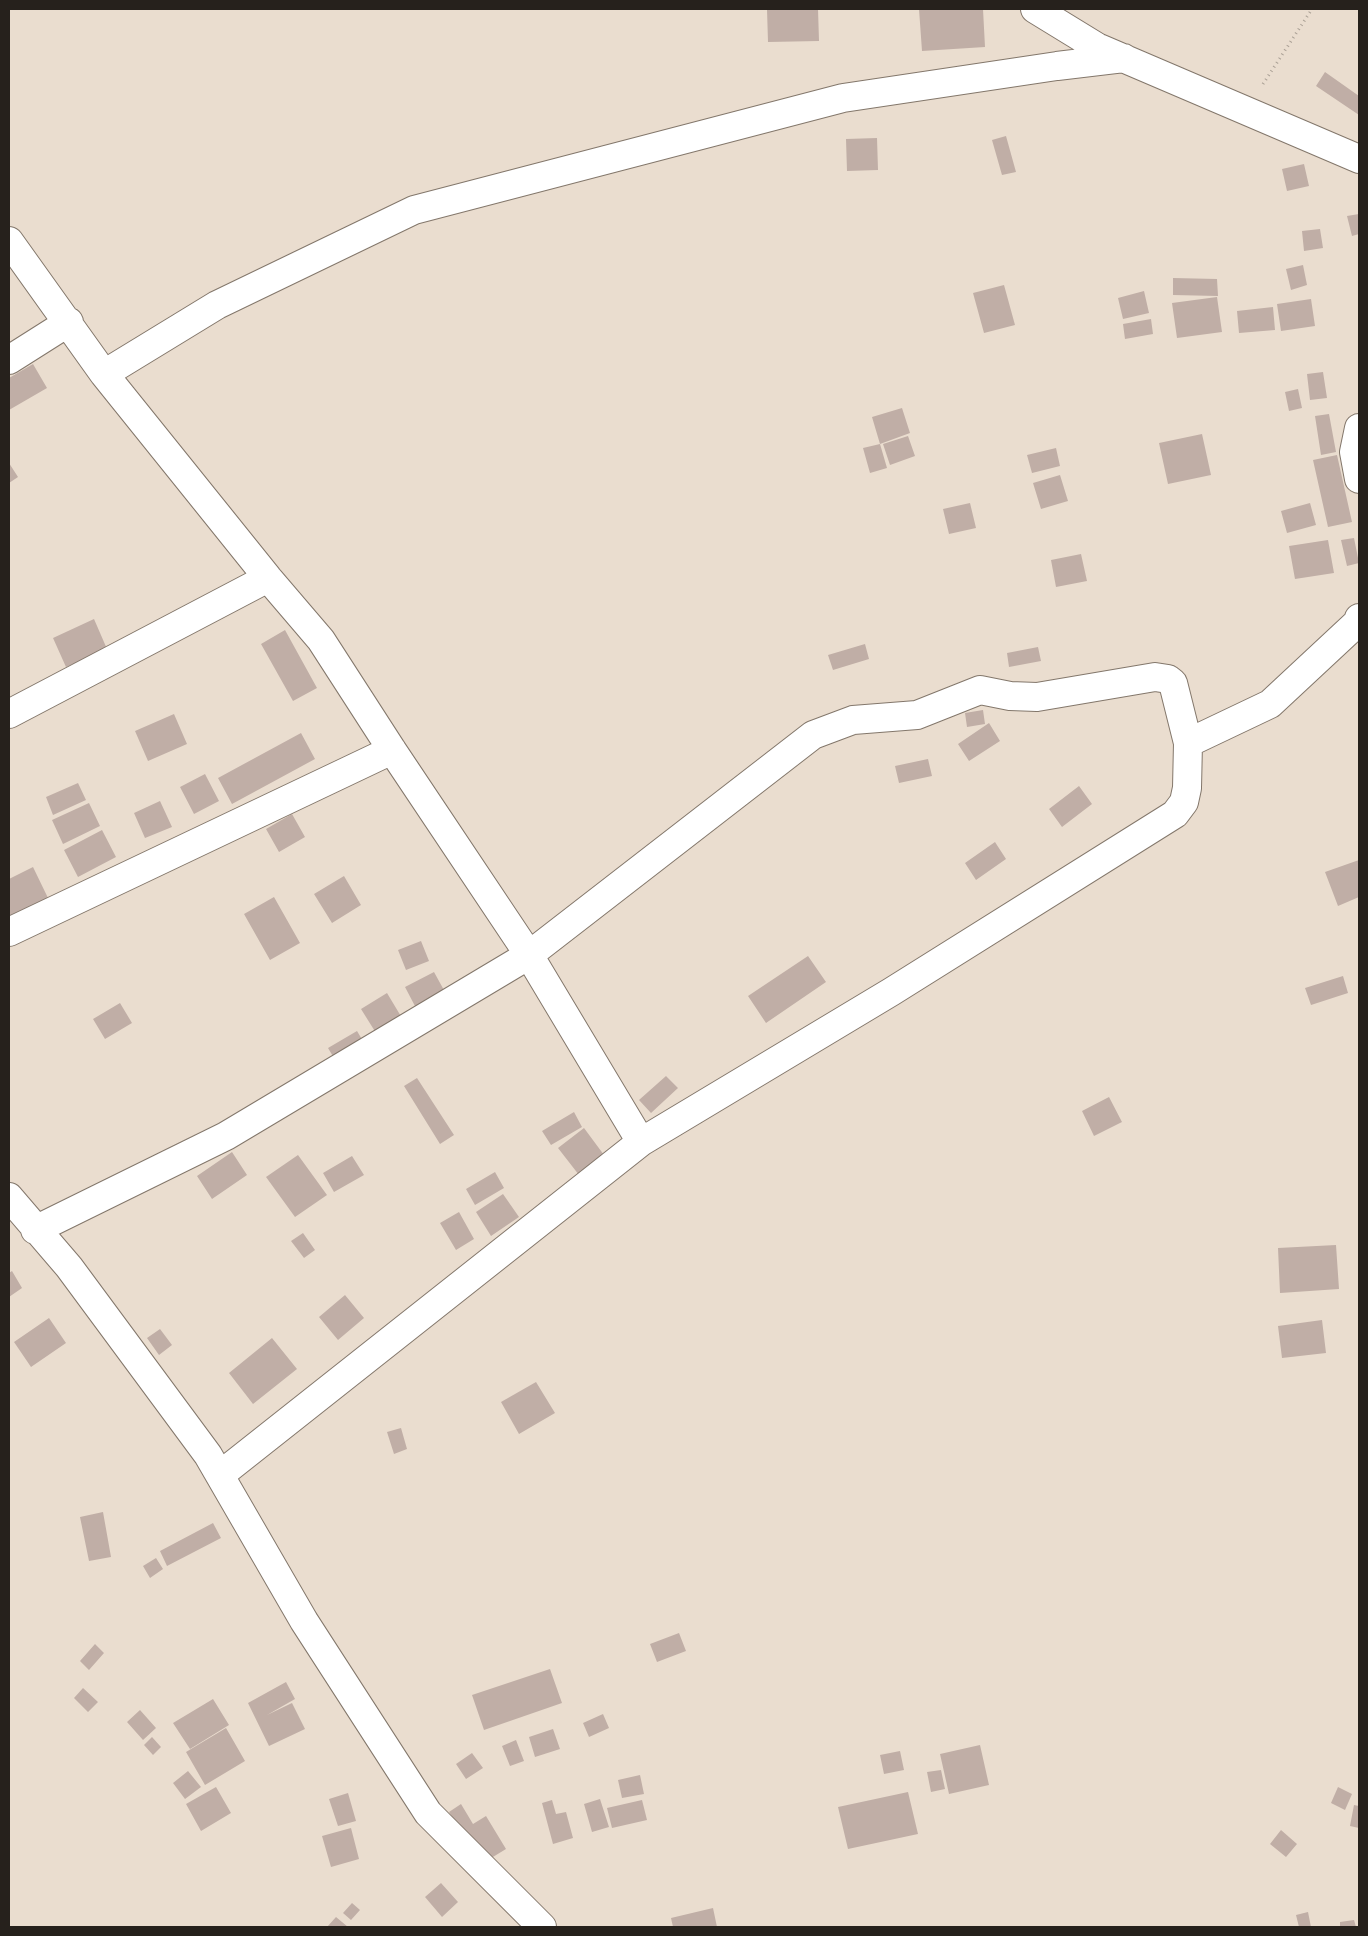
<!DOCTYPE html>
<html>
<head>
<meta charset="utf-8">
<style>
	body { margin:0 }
	#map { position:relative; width:1368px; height:1936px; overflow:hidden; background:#eaddcf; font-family:"IBM Plex Serif",serif }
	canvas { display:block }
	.frame { position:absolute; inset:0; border:10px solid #26211c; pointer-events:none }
</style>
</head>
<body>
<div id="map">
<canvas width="1368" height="1936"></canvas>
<div class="frame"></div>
</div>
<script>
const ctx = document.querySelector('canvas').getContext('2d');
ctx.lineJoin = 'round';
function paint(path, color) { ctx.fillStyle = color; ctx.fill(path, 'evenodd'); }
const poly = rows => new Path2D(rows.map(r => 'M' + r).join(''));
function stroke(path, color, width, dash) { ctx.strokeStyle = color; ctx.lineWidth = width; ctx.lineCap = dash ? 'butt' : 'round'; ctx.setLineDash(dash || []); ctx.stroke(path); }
const building = poly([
	[767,9,818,9,819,41,768,42],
	[919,9,983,9,985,47,922,51],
	[1325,72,1359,96,1359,115,1316,86],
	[1006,136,1016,172,1002,175,992,140],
	[877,138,878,170,847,171,846,139],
	[1304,164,1309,186,1287,191,1282,169],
	[1359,214,1359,234,1352,236,1347,216],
	[1320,229,1323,248,1304,251,1302,231],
	[1303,265,1307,285,1291,290,1286,269],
	[1173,278,1217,279,1218,296,1173,295],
	[1004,285,1015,325,984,333,973,293],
	[1144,291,1149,313,1123,319,1118,298],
	[1217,297,1222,332,1177,338,1172,303],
	[1311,299,1315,326,1281,331,1277,304],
	[1273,307,1275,330,1239,333,1237,311],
	[1151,319,1153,334,1125,339,1123,324],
	[33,364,47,388,9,410,9,378],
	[1323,372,1327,398,1310,400,1307,374],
	[1298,389,1302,408,1289,411,1285,392],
	[902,408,910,433,880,444,872,417],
	[1329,414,1336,452,1321,455,1315,416],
	[1202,434,1211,475,1168,484,1159,443],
	[908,436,915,456,890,465,883,444],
	[880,444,887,468,870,473,863,448],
	[1056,448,1060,466,1032,473,1027,455],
	[1337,455,1352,522,1328,527,1313,460],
	[9,463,18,477,9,483],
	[1060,475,1068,501,1041,509,1033,483],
	[970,503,976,528,949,534,943,509],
	[1310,503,1316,525,1287,533,1281,511],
	[1354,538,1359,563,1347,566,1341,540],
	[1328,540,1334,573,1295,579,1289,546],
	[1081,554,1087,581,1056,587,1051,560],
	[94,619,107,649,66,667,53,638],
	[285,630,317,688,293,701,261,644],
	[865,644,869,659,833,670,828,655],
	[1038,647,1041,661,1009,667,1007,653],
	[983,710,985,724,967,727,965,713],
	[174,714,187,744,148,761,135,731],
	[989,723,1000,741,969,761,958,744],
	[301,733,315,759,232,804,218,778],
	[928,759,932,776,899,783,895,766],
	[205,774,219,801,194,814,180,787],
	[78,783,86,800,53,815,46,797],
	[1079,786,1092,804,1062,827,1049,809],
	[160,801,172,827,145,838,134,813],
	[89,803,100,826,63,844,52,820],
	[292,814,305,837,279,852,266,829],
	[102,830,116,857,78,877,64,850],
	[995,842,1006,859,976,880,965,863],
	[1359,860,1359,897,1338,906,1325,872],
	[33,867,48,898,9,918,9,879],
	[344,876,361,905,332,923,314,894],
	[274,897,300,943,270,960,244,914],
	[421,941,429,961,406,970,398,950],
	[808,956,826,982,766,1023,748,996],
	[434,972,445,992,416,1008,405,987],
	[1343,976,1348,993,1311,1005,1305,988],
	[387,993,402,1018,376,1033,361,1009],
	[120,1003,132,1023,105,1039,93,1019],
	[357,1031,363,1041,334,1058,328,1048],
	[666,1076,678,1088,651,1113,639,1100],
	[417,1078,454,1135,440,1144,404,1086],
	[1109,1097,1122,1122,1094,1136,1082,1111],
	[574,1112,582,1127,551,1145,542,1131],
	[584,1128,604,1155,579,1175,558,1148],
	[232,1152,247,1175,212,1199,197,1176],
	[298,1155,327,1195,295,1217,266,1177],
	[352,1156,364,1175,334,1192,323,1173],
	[495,1172,504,1188,475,1205,466,1189],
	[503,1194,519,1217,491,1236,476,1212],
	[459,1212,474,1239,456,1250,440,1223],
	[303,1233,315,1250,304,1258,291,1241],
	[1336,1245,1339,1289,1280,1293,1278,1248],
	[12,1271,22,1288,9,1297,9,1273],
	[345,1295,364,1318,338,1340,319,1317],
	[49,1318,66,1343,31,1367,14,1342],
	[1322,1320,1326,1353,1282,1358,1278,1326],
	[160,1329,172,1345,159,1355,147,1338],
	[272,1338,297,1369,253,1404,229,1373],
	[536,1382,555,1413,519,1434,501,1402],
	[401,1428,407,1449,394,1454,387,1432],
	[103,1512,111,1557,89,1561,80,1517],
	[213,1523,221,1538,167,1566,160,1551],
	[156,1558,163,1569,150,1578,143,1566],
	[679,1633,686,1651,657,1662,650,1644],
	[95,1644,104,1653,89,1670,80,1661],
	[550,1669,562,1703,484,1730,472,1695],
	[286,1682,295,1699,267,1715,292,1703,305,1729,269,1746,248,1703],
	[83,1688,98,1702,88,1712,74,1698],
	[213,1699,229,1725,190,1749,173,1723],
	[140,1710,156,1728,143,1740,127,1722],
	[603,1714,609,1728,589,1737,583,1723],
	[226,1728,245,1761,205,1785,186,1752],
	[553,1729,560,1749,535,1757,529,1737],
	[152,1737,161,1747,153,1755,144,1745],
	[516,1740,524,1761,510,1766,502,1746],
	[980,1745,989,1785,949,1794,940,1754],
	[900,1751,904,1770,884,1774,880,1755],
	[472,1753,483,1768,466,1779,456,1764],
	[941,1770,945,1789,931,1792,927,1772],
	[188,1771,201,1787,185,1799,173,1783],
	[640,1775,644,1794,622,1798,618,1780],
	[216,1787,231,1813,201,1831,186,1804],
	[1338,1787,1352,1794,1345,1810,1331,1803],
	[908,1792,918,1834,848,1849,838,1807],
	[348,1793,356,1821,338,1826,329,1799],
	[600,1799,609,1827,592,1832,584,1804],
	[552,1800,556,1814,566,1812,573,1838,553,1844,542,1803],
	[642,1800,647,1820,612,1828,607,1808],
	[461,1804,473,1824,486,1816,506,1849,483,1863,449,1812],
	[1354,1805,1359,1806,1359,1828,1350,1826],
	[351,1828,359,1859,331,1867,322,1836],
	[1281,1830,1297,1844,1286,1857,1270,1844],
	[441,1883,458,1902,442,1917,425,1897],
	[352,1903,360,1910,351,1920,343,1913],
	[713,1908,717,1927,673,1927,671,1918],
	[1308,1912,1311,1927,1299,1927,1296,1915],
	[336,1917,348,1927,327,1927],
	[1354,1920,1356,1927,1340,1927,1340,1922]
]);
const path = poly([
	[1263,84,1312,9]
]);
const street = poly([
	[1035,9,1097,47,1359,159],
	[9,241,104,374,268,578,321,640,392,750,529,955,641,1142,220,1475],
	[9,360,69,322],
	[104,374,217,305,414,210,843,98,1057,66,1124,58],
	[1359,428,1354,452,1359,479],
	[9,714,268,578],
	[9,932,392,750],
	[641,1142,891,992,1175,814,1184,802,1187,788,1188,743,1270,704,1358,622,1359,618],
	[9,1197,69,1267,208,1455,304,1621,428,1813,542,1927],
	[35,1230,226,1136,529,955,813,735,853,720,917,715,980,690,1010,696,1037,697,1155,677,1168,679,1173,683,1188,743]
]);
paint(building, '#c0aea6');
stroke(street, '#83776b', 30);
stroke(path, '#aba196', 3, [1, 4]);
stroke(street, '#fff', 28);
</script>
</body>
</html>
